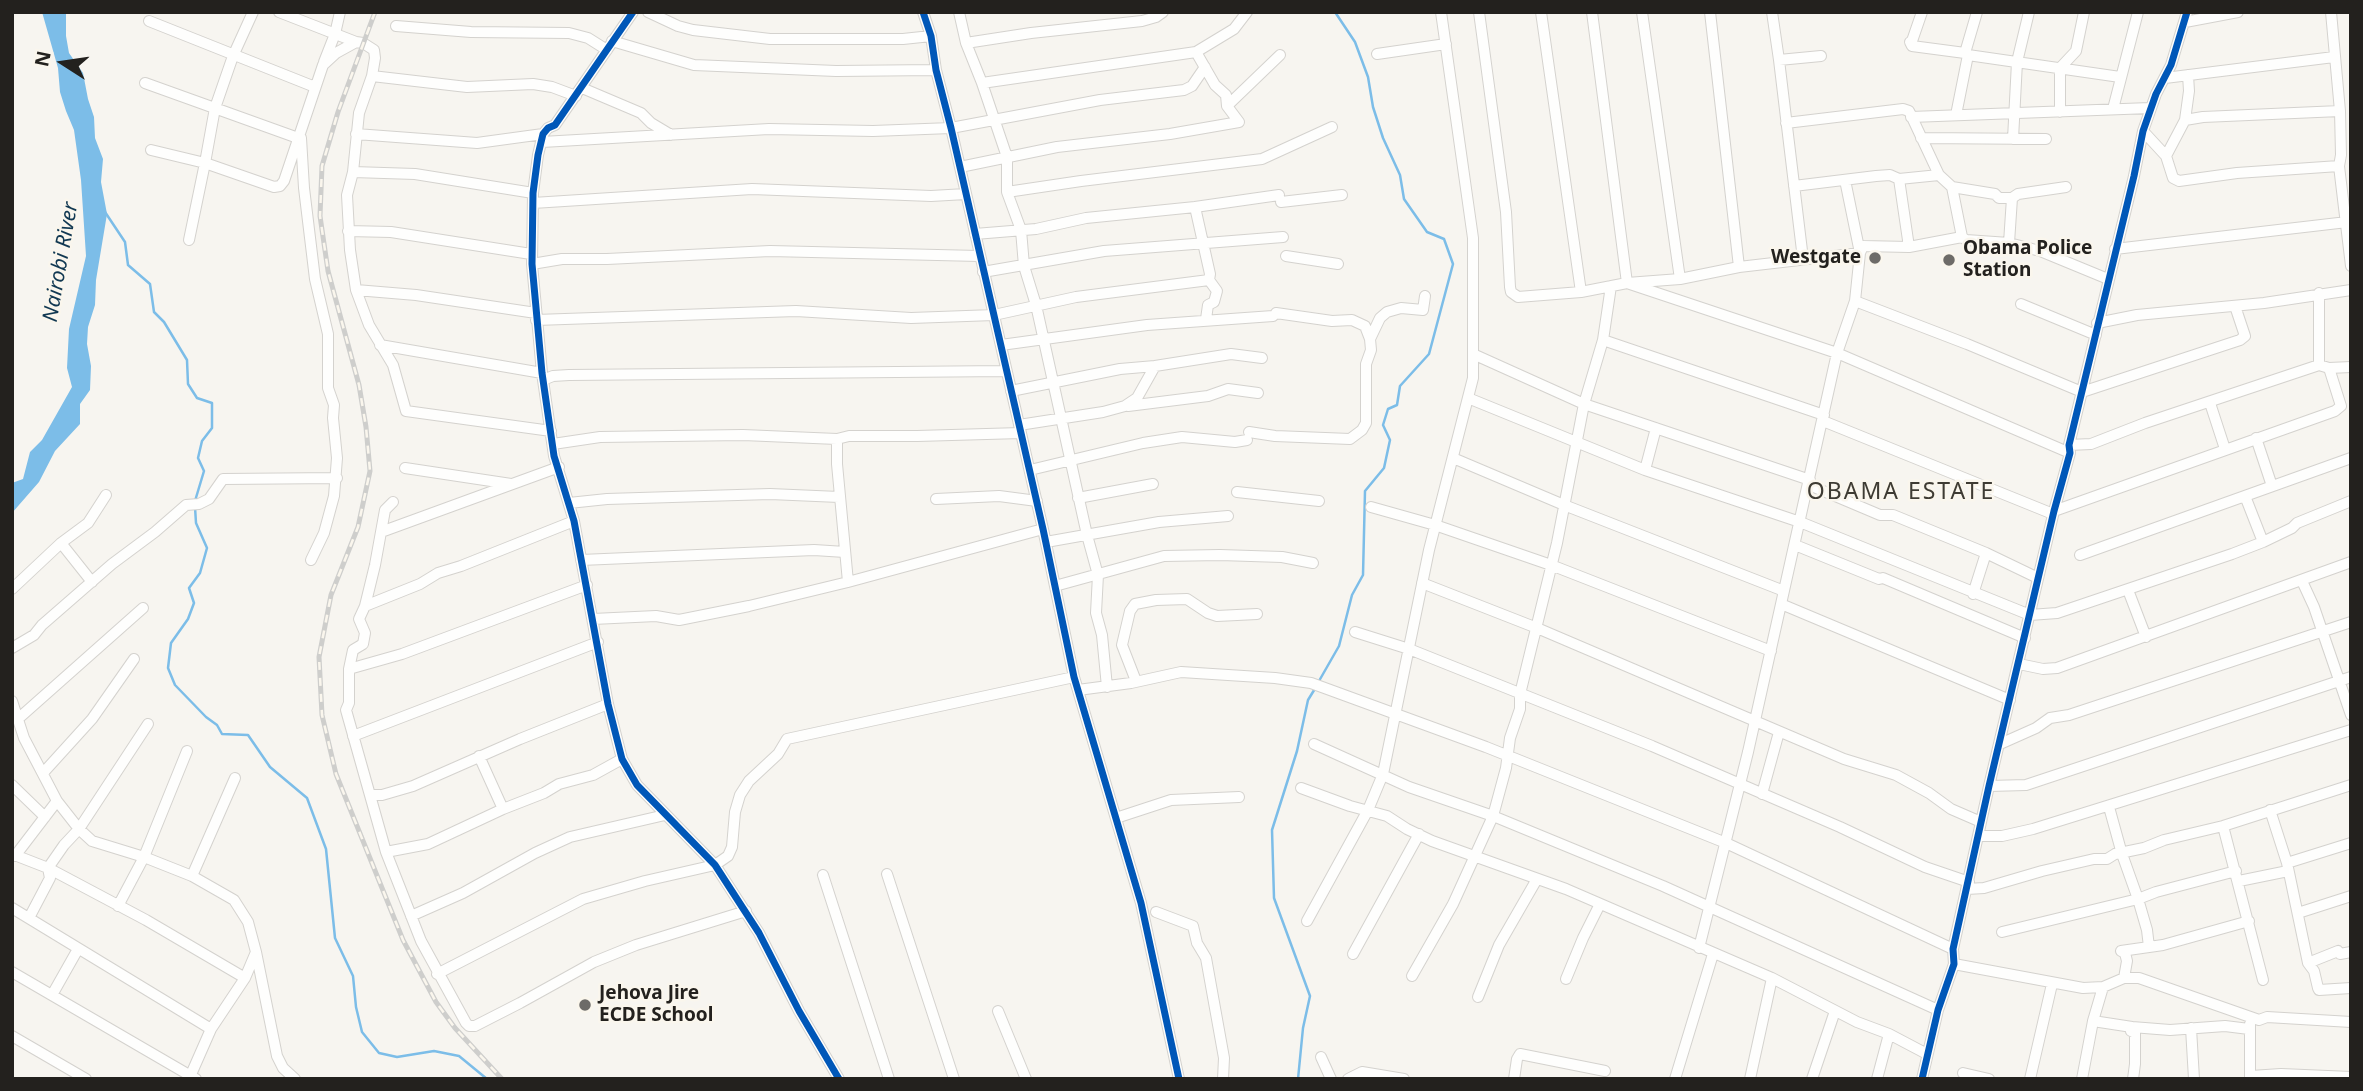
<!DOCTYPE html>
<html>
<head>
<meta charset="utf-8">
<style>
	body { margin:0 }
	#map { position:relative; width:2363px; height:1091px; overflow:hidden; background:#f7f5f0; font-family:"Noto Sans",sans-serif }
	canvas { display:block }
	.frame { position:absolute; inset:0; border:14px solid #23211e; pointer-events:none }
	.north { position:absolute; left:28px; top:28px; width:70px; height:70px; -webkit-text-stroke:5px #faf6ed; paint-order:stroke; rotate:282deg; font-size:19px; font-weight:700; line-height:28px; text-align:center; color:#23211e }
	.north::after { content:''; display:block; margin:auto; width:24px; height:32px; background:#23211e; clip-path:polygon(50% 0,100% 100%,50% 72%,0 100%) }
</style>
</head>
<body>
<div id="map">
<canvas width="2363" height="1091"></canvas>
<div class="frame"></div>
<div class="north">N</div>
</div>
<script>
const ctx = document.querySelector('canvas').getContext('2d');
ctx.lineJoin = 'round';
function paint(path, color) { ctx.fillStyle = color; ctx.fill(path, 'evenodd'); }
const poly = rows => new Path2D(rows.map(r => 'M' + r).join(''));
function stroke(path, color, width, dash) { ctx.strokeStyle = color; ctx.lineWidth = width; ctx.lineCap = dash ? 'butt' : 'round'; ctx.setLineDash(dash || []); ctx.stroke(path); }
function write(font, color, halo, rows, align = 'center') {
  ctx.font = font + ' "Noto Sans",sans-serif'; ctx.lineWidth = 5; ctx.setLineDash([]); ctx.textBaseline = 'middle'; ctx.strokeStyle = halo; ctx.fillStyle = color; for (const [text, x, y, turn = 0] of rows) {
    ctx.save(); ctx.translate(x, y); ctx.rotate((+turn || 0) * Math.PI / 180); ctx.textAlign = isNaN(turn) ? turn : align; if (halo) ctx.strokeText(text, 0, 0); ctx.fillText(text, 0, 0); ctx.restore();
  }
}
const water = poly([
	[42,12,66,12,66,36,69,53,83,73,88,99,94,117,95,138,103,159,101,182,107,214,96,280,95,305,88,327,87,344,91,366,90,390,80,404,80,424,55,451,39,482,12,513,12,483,23,479,30,452,42,440,72,387,67,368,69,329,86,256,81,180,74,130,66,111,60,92,58,68]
]);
const stream = poly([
	[105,212,125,242,128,265,150,284,154,312,164,322,187,360,188,384,197,398,212,403,212,428,202,441,198,458,204,471,195,501],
	[195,507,196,523,207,548,200,573,189,588,194,603,188,619,171,643,168,668,175,685,206,717,217,725,222,734,248,735,270,767,307,798,326,849,335,938,353,976,356,1007,362,1032,379,1053,397,1057,434,1051,459,1056,487,1079],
	[1319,681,1339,646,1352,595,1363,575,1365,491,1384,468,1390,440,1383,425,1388,409,1397,405,1400,386,1429,354,1453,264,1444,239,1427,232,1404,199,1400,175,1383,138,1373,107,1368,77,1355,42,1335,12],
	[1298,1079,1303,1028,1310,996,1274,898,1272,830,1297,751,1308,700,1316,687]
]);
const street = poly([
	[279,12,356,42],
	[633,12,555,125,548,128,543,134,538,155,533,193,532,264,542,373,554,456,574,521,608,704,622,759,637,785,715,865,759,933,799,1011,839,1079],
	[648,12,678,26,693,30,770,39,903,39,931,36],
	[923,12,931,36,936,70,951,128,1043,529,1074,677,1141,903,1179,1079],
	[959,12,966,43,982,83,1007,157,1007,192,1081,181,1262,159,1332,127],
	[1479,12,1506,212,1510,287,1511,292,1518,297,1581,292,1627,283,1680,279,1739,267,1860,253,1863,246,1909,247,1962,237,1966,240,2009,243,2040,251,2108,279],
	[1541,12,1581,292],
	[1592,12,1627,283,1837,353,2070,453],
	[1642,12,1680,279],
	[1710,12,1739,267],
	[1772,12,1779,60,1803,259],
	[1922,12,1912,41,1910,42,1912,46,1965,53],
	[2331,12,2340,111,2341,155,2339,166,2351,266],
	[149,21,315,87],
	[2185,22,2238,12],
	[396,26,471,32,569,33,588,38,607,50],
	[612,41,694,65,836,71,936,70],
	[966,43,1031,33,1142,21,1156,17,1163,12],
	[1377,54,1446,44],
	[1968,55,2120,77],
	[1779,60,1821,56],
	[324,62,335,34,340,12],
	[372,76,467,87,533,84,552,87,576,96],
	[2165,78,2334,57],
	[145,83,298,138],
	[982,83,1196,52],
	[582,88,641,113,651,123,671,135],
	[1227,106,1280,55],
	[2113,109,2138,12],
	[2060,112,2060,68,2076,51,2084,12],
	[1956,115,1968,55,1965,53,1977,12],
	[1911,117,2150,108],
	[2185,120,2189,91,2188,75],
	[1786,123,1903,109,1909,111,1939,175,1952,187,1962,237],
	[2143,131,2166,156,2173,178,2179,181,2237,173,2339,166],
	[356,134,477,143,543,134],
	[301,138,304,188,315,279,328,334,328,388,334,405,333,418,337,458,334,496,324,533,311,560],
	[1921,138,2046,139],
	[2013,139,2017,62,2029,12],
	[542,142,769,129,873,131,951,128,1100,100,1184,90,1192,86,1205,67],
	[151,150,205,163,215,108,233,56,253,12],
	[2166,156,2185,120,2203,117,2340,111],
	[960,167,1057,147,1170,134,1239,122,1227,106,1226,95,1215,85,1196,52,1234,29,1247,12],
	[353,172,415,174,533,193],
	[1899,179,1939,175],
	[1794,186,1876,176,1890,175,1899,179,1909,247],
	[1952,187,1995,194,1999,198,2012,198,2009,243],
	[1007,192,1021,230,1024,266,1036,305,1087,535,1098,575,1096,613,1102,635,1107,687],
	[2012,198,2018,194,2066,187],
	[1281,202,1342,195],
	[533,203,752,189,931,196,966,194],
	[1195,207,1210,274,1209,280,1217,291,1214,302,1208,305,1206,319],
	[348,231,391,232,531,254],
	[975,234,1036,229,1086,218,1195,207,1279,195],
	[189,240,205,163,274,187,280,186,284,181,323,65,336,53,356,42,363,43,374,50,375,58,372,76,359,113,353,172,347,195,350,250,356,290,369,325,393,365,406,411,551,431],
	[2115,249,2347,222],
	[1286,256,1338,264],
	[532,264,562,259,607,259,770,251,979,256],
	[983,272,1104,251,1283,237],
	[356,290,416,295,536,313],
	[1855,301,1967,344,2082,392,2240,340,2245,336,2235,306],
	[2021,304,2096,335],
	[1276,313,1332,321,1352,320,1365,326,1370,339],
	[536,320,796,311,911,318,994,315,1076,297,1209,280],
	[2097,323,2137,315,2264,303,2351,290],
	[1603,340,1824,415],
	[380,345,542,373],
	[1001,345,1147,325,1273,316],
	[1473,354,1584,404,1810,480],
	[2319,365,2319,293],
	[543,380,553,376,569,375,1006,371],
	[1011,391,1120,369,1155,366],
	[1468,398,1645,470,1800,522,2030,615,2057,613,2232,554,2263,542,2292,528,2297,523,2351,501],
	[2210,403,2225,449],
	[1128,406,1208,396,1228,389,1258,393],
	[1823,421,2053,514],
	[1019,425,1103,412,1125,406,1137,398,1155,366,1231,354,1262,358],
	[1249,432,1275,436,1350,439,1362,430,1366,423,1366,364,1371,350,1370,339,1380,318,1387,312,1401,308,1423,310,1425,296],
	[2256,438,2272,486],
	[553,444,600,437,743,435,837,439,849,436,917,436,1021,433],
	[2069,445,2091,444,2145,423,2319,365,2329,368,2351,367],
	[1453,458,1564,505,1784,591],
	[405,468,511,484],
	[1030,470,1143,443,1182,437,1235,442,1247,440],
	[1645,470,1656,428],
	[1809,485,1880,515,1893,515,1986,553,2038,578],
	[1237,492,1319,501],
	[2245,496,2263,542],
	[1078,498,1153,484],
	[936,499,999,496,1037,501],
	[393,502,385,510,375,565,365,606,359,619,365,633,363,644,353,650,349,669,349,703,346,710,386,852,421,941,466,1023,469,1026,475,1026,520,1003,594,962,636,945,746,911],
	[569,503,607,499,770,494,839,497],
	[1371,507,1435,525,1551,565,1771,651],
	[2054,511,2335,411,2341,406,2329,368],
	[381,532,559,467],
	[1046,542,1159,522,1228,516],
	[61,543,92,582],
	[1795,545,1879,579,1883,578,2025,638],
	[2080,555,2351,458],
	[581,560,814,550,845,552],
	[2302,581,2314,607,2351,715],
	[848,582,1043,529],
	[1422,583,1537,628,1844,759,1896,775,1929,793,1951,809,1981,822],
	[1055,586,1164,556,1220,555,1282,557,1313,563],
	[12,589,61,543,88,523,106,495],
	[2128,590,2146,637],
	[1973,594,1986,553],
	[1781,604,2010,700],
	[365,606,420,584,438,573,461,566,574,521],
	[593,619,656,616,679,620,749,606,848,582,837,464,837,439],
	[1355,632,1409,649,1652,746,1840,827,1925,867,1969,882],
	[12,648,34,635,42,625,112,564,155,532,186,505,199,504,209,499,223,479,337,478],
	[2019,664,2043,669,2057,668,2351,562],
	[349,669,402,654,587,585],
	[1136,681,1122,645,1130,611,1135,604,1156,600,1187,599,1208,613,1217,616,1257,614],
	[1078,690,1131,683,1181,672,1275,678,1311,683,1486,747,1726,843,1953,949],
	[12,701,24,738,57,801,79,829,92,841,144,857,192,876,234,900,248,922,256,952,245,978,211,1029,189,1079],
	[19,718,143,608],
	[353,736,598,642],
	[1314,744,1409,787,1493,816,1663,886,1938,1010],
	[2000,744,2036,728,2050,718,2069,715,2351,622],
	[479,756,503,809],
	[43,773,92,719,134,659],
	[12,785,45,817],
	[1989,786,2026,785,2351,677],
	[1301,788,1350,806,1387,816,1407,829,1432,841,1566,889,1772,978,1857,1022,1889,1034,1927,1054],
	[1762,794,1779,732],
	[370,795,382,795,413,786,520,739,608,704],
	[2109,807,2122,854,2138,899,2147,930,2149,947],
	[2270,810,2287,863,2308,963,2314,971,2318,988,2319,990,2351,988],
	[1116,818,1171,800,1239,797],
	[2223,826,2263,980],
	[1978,836,2002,836,2033,829,2351,730],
	[386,852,428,844,503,809,544,793,559,784,593,775,622,759],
	[12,854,48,868,146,920,245,978],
	[15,856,57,801],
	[2287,863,2351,843],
	[887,874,954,1079],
	[823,875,889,1079],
	[192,876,235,778],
	[2239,881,2288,871],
	[1967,889,1984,888,2042,871,2094,859,2107,859,2115,854,2144,848,2164,840,2223,826,2351,785],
	[118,906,144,857,187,751],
	[12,908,211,1029],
	[1156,912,1193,926,1197,943,1206,958,1224,1058,1223,1079],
	[2298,913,2351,896],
	[411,916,463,893,535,853,570,837,665,815],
	[29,918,50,878,48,868,64,845,79,829,148,724],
	[1307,921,1368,810,1383,774,1429,550,1473,378,1473,238,1441,12],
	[2002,932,2138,899,2156,892,2236,871],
	[1699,948,1748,752,1837,353,1855,301,1860,253,1845,180],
	[256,952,277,1056,283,1068,295,1079],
	[1353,954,1419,834],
	[2308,963,2338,951,2340,954,2351,952],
	[1954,964,2083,988,2103,987,2124,978,2139,978,2259,1020,2267,1017,2351,1022],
	[12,972,196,1079],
	[437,974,583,899,645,881,715,865,728,856,732,847,735,812,740,795,749,781,778,754,787,739,1074,677],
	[1412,976,1453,904,1493,816,1506,768,1510,738,1520,709,1520,694,1557,543,1584,404,1603,340,1611,286],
	[2124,978,2127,961,2125,953,2121,951,2163,945,2249,921],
	[1566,979,1583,938,1600,904],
	[52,995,78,949],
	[1478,997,1499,945,1537,879],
	[998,1011,1026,1079],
	[2093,1021,2132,1027],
	[2250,1024,2250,1079],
	[2191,1028,2194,1079],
	[12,1036,86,1079],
	[1321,1057,1331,1079],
	[1963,1073,1989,1079],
	[2251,1076,2281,1074,2351,1077],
	[1348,1079,1362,1072,1404,1079],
	[1514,1079,1517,1059,1520,1054,1605,1071],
	[1675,1079,1713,954],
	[1750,1079,1772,978],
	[1812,1079,1835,1011],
	[1877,1079,1889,1034],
	[1922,1079,1938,1010,1954,964,1953,949,1989,786,2054,511,2070,453,2069,445,2134,176,2143,131,2156,94,2171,65,2187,12],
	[2030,1079,2052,984],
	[2082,1079,2093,1021,2103,987],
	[2133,1079,2135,1064,2135,1033,2131,1031,2132,1027,2170,1030,2225,1026,2249,1029]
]);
const rail = poly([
	[375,12,338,112,322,166,320,216,328,271,359,385,366,427,370,471,358,527,331,595,319,657,322,715,336,774,403,940,436,1002,455,1028,502,1079]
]);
const cycleway = poly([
	[633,12,555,125,548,128,543,134,538,155,533,193,532,264,542,373,554,456,574,521,608,704,622,759,637,785,715,865,759,933,799,1011,839,1079],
	[923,12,931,36,936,70,951,128,1043,529,1074,677,1141,903,1179,1079],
	[1922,1079,1938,1010,1954,964,1953,949,1989,786,2054,511,2070,453,2069,445,2134,176,2143,131,2156,94,2171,65,2187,12]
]);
const markers = [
	[1875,258,7,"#6d6b68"],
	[1949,260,7,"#6d6b68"],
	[585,1005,7,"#6d6b68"]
];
const poiNames = [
	["Obama Police",1963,249],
	["Station",1963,271],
	["Westgate",1861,258,"right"],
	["Jehova Jire",599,994],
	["ECDE School",599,1016]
];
const waterNames = [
	["Nairobi River",61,262,-80]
];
const quarterNames = [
	["OBAMA ESTATE",1901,492]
];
paint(water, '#7cbde8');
stroke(stream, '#7cbde8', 2.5);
stroke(street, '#d4d2ce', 12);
stroke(street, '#fefefd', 10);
stroke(rail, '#cececc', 5);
stroke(rail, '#faf6ed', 2.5, [8]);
stroke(cycleway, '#0057b8', 7);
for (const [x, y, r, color] of markers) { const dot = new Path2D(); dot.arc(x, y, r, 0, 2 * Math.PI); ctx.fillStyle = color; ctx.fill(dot); stroke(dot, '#faf6ed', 2.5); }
write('bold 19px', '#23211e', '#faf6ed', poiNames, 'left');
write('italic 21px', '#113852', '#faf6ed', waterNames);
ctx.letterSpacing = '2px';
write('23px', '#3e3b33', '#faf6ed', quarterNames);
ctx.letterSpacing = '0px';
</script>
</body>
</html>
